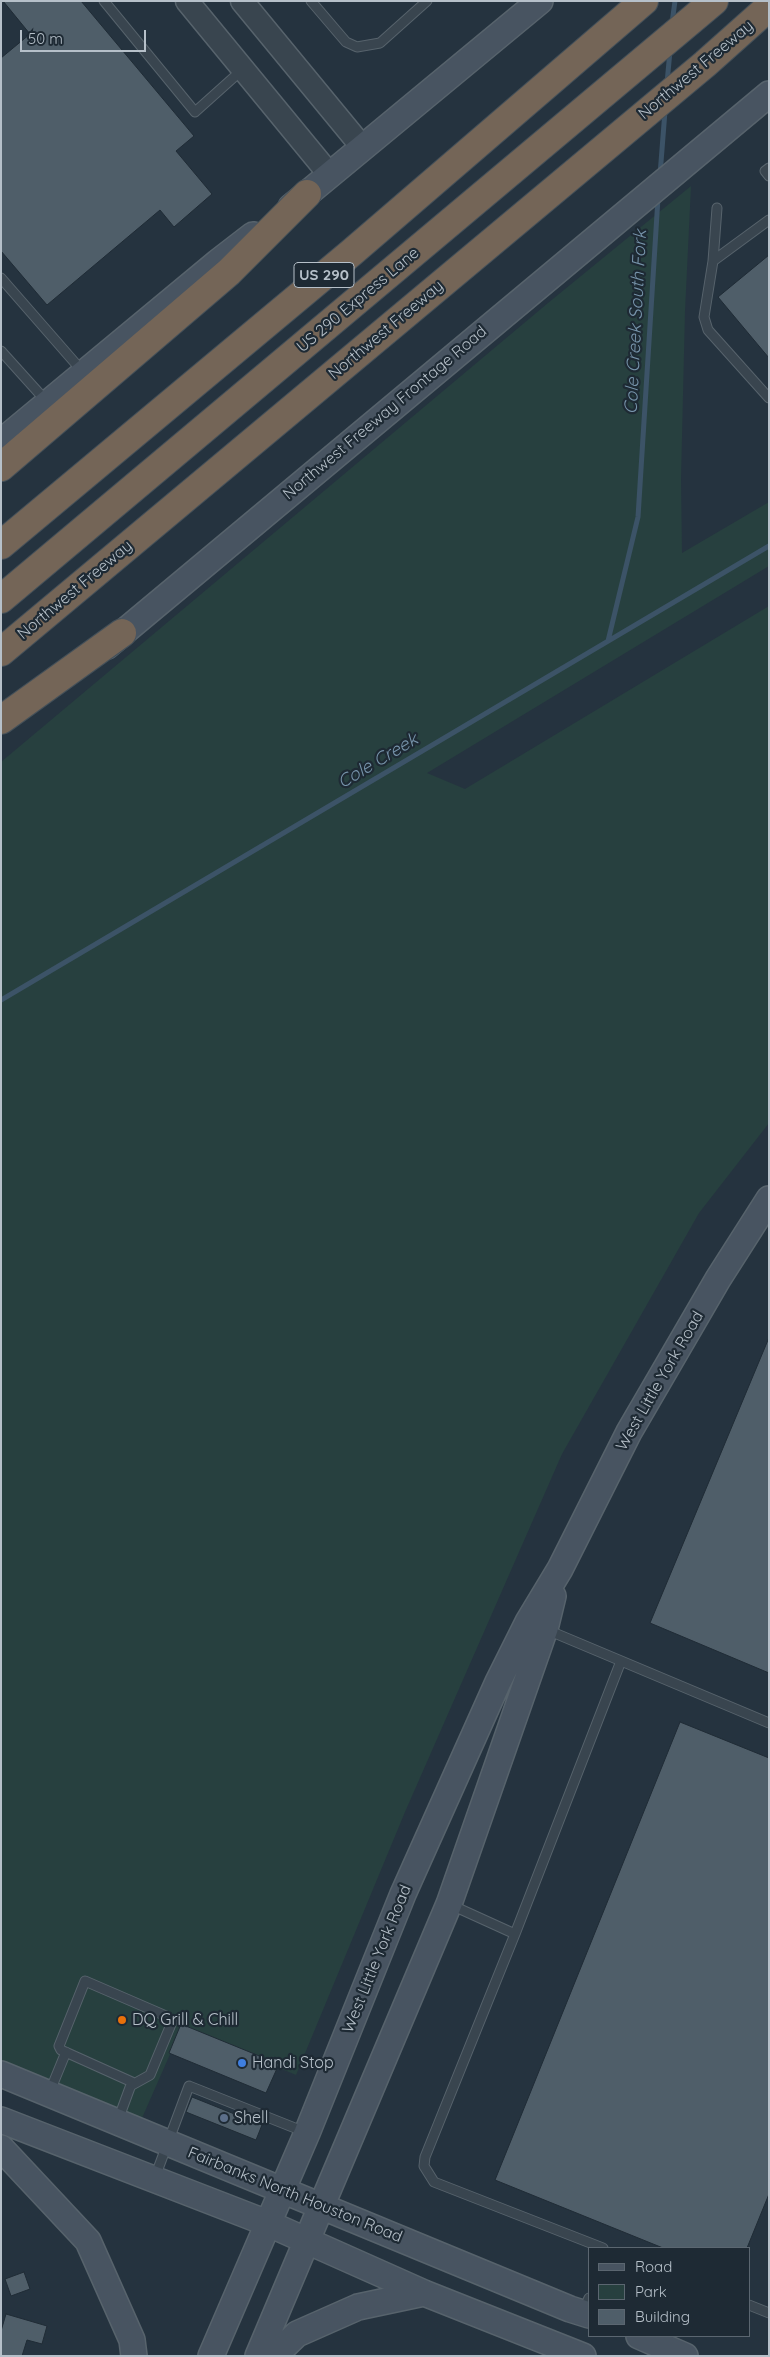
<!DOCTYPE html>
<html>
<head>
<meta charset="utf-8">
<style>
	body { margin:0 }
	#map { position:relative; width:770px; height:2357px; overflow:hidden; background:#25333f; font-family:Quicksand,sans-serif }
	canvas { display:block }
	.frame { position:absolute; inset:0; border:2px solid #b6c0c9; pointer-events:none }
	.legend { position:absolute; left:588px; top:2247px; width:162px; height:90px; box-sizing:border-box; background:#1e2a34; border:1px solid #5b6670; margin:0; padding:6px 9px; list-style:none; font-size:15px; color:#b6c0c9 }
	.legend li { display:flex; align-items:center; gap:10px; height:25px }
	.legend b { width:25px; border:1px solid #5b6670 }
	.scale { position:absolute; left:20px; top:30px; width:126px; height:22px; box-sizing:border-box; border:2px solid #b6c0c9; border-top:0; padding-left:6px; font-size:15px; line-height:18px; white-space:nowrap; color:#b6c0c9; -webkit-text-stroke:4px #1e2a34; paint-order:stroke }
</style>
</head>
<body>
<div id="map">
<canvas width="770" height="2357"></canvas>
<div class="frame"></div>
<ul class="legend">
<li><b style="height:6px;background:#485461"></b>Road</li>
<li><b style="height:14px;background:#27403f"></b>Park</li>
<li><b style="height:14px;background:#4f5e69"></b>Building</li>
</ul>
<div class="scale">50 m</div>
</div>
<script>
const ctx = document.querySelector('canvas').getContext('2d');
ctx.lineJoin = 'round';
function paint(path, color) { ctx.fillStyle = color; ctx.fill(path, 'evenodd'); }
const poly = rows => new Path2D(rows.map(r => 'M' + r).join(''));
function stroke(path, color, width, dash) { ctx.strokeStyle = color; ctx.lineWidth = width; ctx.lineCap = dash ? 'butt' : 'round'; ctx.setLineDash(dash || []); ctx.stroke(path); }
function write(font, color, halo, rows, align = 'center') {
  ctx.font = font + ' Quicksand,sans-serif'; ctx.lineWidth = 4.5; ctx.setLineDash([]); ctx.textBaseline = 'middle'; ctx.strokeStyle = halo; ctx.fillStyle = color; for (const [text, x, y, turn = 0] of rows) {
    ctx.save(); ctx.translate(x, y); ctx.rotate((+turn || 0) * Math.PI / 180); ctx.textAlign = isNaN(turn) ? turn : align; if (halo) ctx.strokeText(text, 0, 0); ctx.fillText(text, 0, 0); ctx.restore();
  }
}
const green = poly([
	[691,186,685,311,681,479,682,553,769,502,769,566,427,773,465,789,769,606,769,1123,699,1213,562,1454,405,1812,296,2075,182,2027,142,2118,1,2060,1,762,548,303]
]);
const stream = poly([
	[672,23,675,1],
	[667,83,670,51],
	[660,175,665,111],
	[608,641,638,517,658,198],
	[1,1000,769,546]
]);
const building = poly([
	[3,1,81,1,194,136,176,151,212,194,174,227,160,210,47,305,1,251,1,58,30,34,3,1],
	[769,255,769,358,718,297,769,255],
	[768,1340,769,1340,769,1673,650,1623,768,1340],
	[680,1722,769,1758,769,2194,747,2248,663,2248,495,2180,680,1722],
	[181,2024,279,2064,266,2093,169,2053,181,2024],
	[192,2097,262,2125,256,2140,186,2112,192,2097],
	[24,2272,30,2289,11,2296,5,2279,24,2272],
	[6,2314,47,2326,42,2344,27,2340,22,2356,1,2356,1,2331,6,2314]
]);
const service = poly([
	[104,1,195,112,243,69],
	[311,1,346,42,357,47,380,43,427,1],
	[769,168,765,171,769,176],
	[769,220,713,261,704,317,708,330,769,398],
	[713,261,717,208],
	[1,278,83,372],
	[1,351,47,402],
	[545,1629,769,1723],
	[449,1904,515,1934,425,2157,424,2166,434,2182,603,2248],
	[515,1934,621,1661],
	[50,2091,66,2052],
	[118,2120,132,2082,61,2050,59,2046,85,1981,166,2016,172,2022,150,2075,132,2085],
	[155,2177,189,2086,305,2132],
	[749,2305,769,2313],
	[583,2312,589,2298]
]);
const tertiary = poly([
	[187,1,330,175],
	[242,1,363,148]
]);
const secondary = poly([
	[291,207,540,1],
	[1,442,218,262,253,235],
	[107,646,769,94],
	[1,2074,570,2309,589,2315],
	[1,2120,267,2223,424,2293,583,2356],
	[1,2148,88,2241,132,2340,134,2356],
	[639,2336,685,2356],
	[211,2356,307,2133,403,1894,498,1682,528,1622,560,1569,629,1432,718,1279,769,1199],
	[258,2356,449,1904,545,1629,553,1596],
	[274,2356,297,2334,358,2307,424,2293]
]);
const motorway = poly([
	[1,467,229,272,307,194],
	[1,545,351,253,644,1],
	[1,599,714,1],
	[1,652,705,64,769,7],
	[1,720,122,633]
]);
const markers = [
	[122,2020,5,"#e8710a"],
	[242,2063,5,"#3f7fe0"],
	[224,2118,5,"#5c6f8a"]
];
const shields = [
	[324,275,60]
];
const shieldNames = [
	["US 290",324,275]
];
const streetNames = [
	["Northwest Freeway",696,70,-40],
	["US 290 Express Lane",358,300,-40],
	["Northwest Freeway",386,330,-40],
	["Northwest Freeway Frontage Road",385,413,-40],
	["Northwest Freeway",75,590,-40],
	["West Little York Road",660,1381,-60],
	["West Little York Road",377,1959,-68],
	["Fairbanks North Houston Road",295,2195,22]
];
const poiNames = [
	["DQ Grill & Chill",132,2020],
	["Handi Stop",252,2063],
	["Shell",234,2118]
];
const waterNames = [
	["Cole Creek South Fork",636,322,-87],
	["Cole Creek",378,761,-31]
];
paint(green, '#27403f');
stroke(stream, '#3c5367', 5);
paint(building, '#4f5e69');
stroke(building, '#202c36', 1);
stroke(service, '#57636c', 11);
stroke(tertiary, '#57636c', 25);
stroke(secondary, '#57636c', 28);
stroke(motorway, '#445059', 30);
stroke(service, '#39454f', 9);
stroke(tertiary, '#39454f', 22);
stroke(secondary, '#485461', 25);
stroke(motorway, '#746557', 28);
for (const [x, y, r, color] of markers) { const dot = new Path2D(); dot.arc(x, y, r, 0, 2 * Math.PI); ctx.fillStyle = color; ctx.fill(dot); stroke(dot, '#1e2a34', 2); }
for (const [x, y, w] of shields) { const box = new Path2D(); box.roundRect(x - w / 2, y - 12.5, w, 25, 4); ctx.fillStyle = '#1e2a34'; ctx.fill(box); stroke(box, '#b6c0c9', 1); }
write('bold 15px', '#b6c0c9', null, shieldNames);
write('16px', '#b6c0c9', '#1e2a34', streetNames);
write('16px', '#b6c0c9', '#1e2a34', poiNames, 'left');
write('italic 18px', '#7794ab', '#1e2a34', waterNames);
</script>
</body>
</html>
